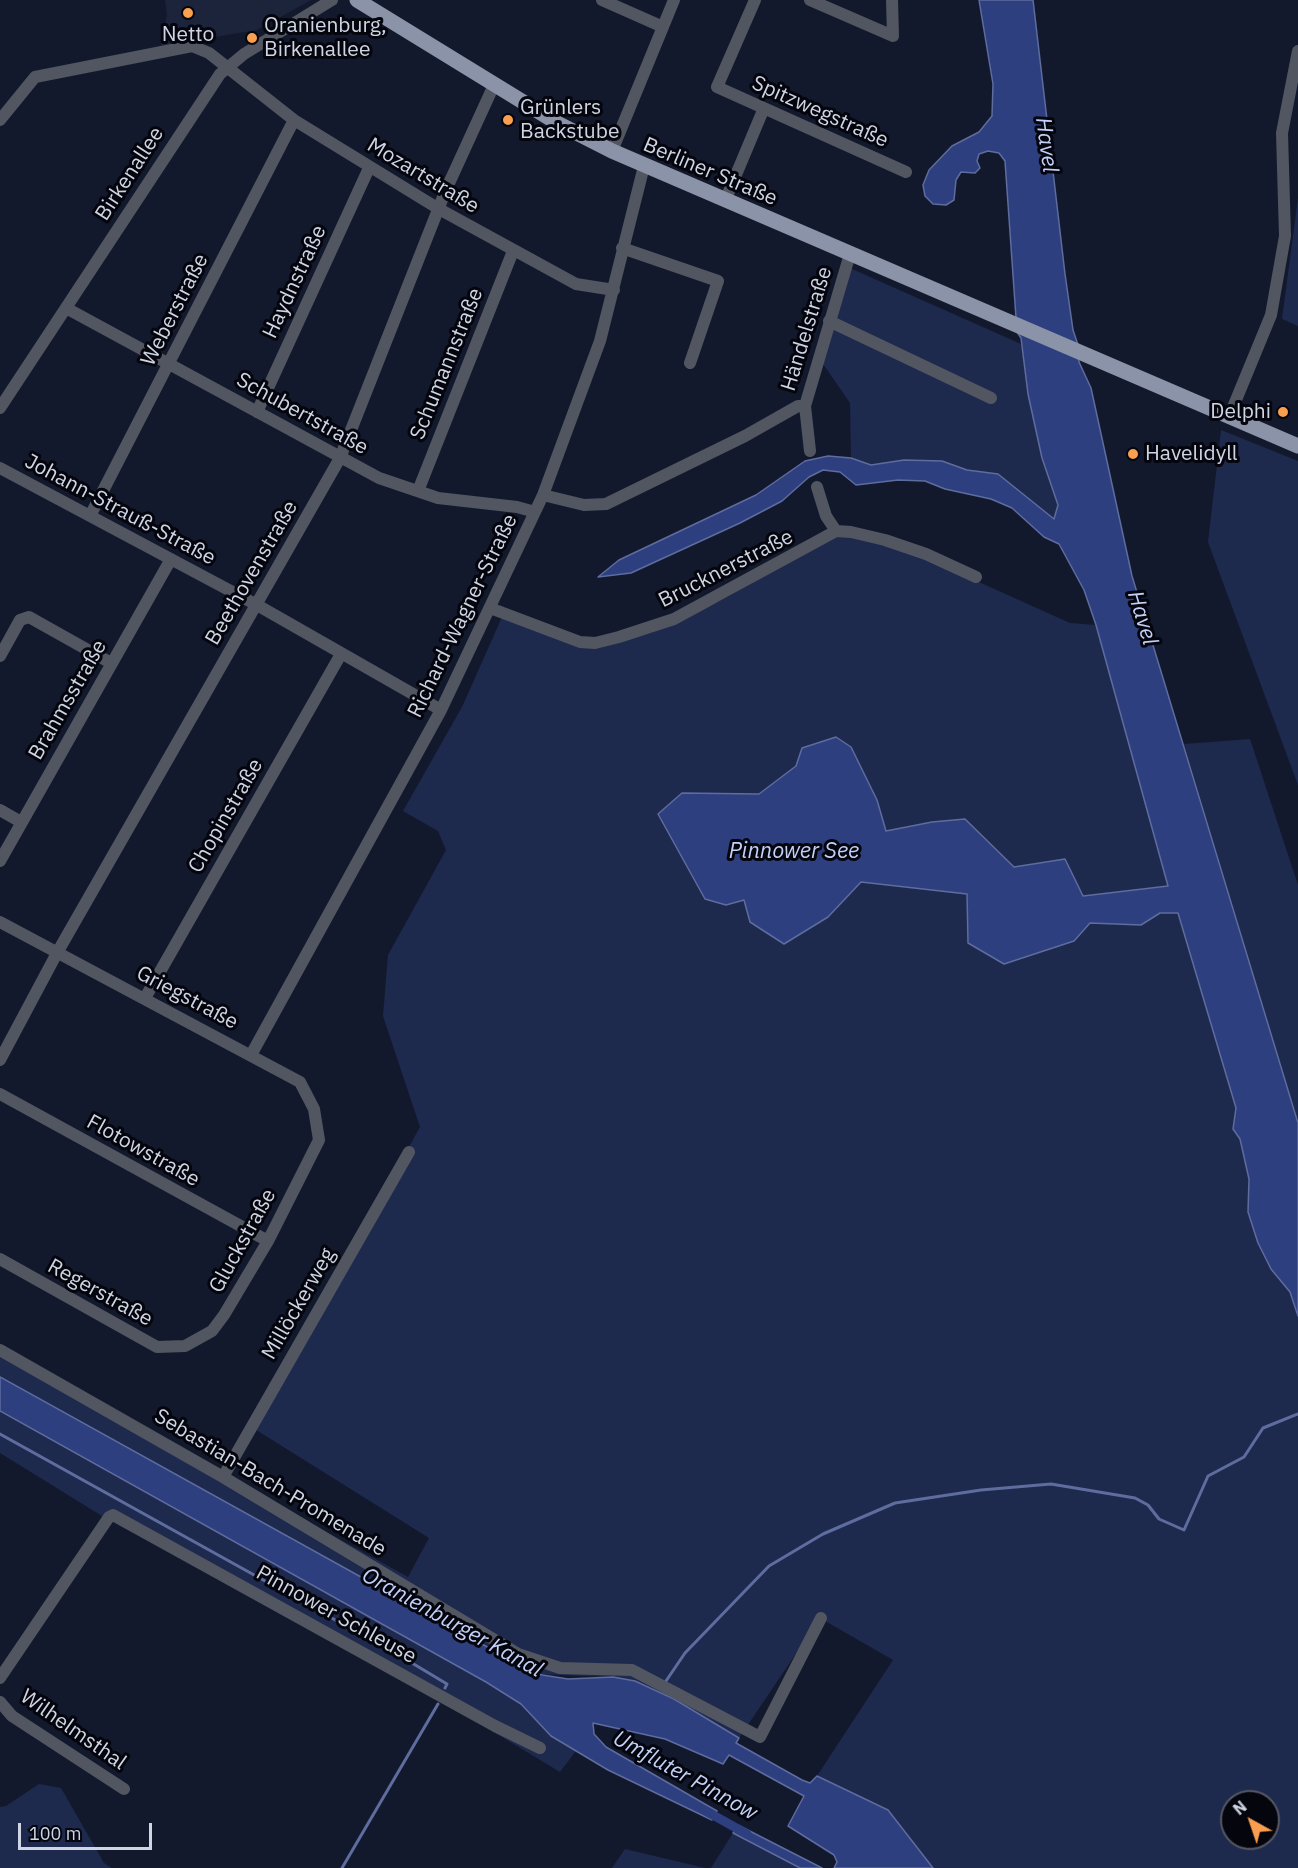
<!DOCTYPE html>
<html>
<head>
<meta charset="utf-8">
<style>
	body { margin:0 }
	#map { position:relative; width:1298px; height:1868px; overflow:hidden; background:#13192d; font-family:"IBM Plex Sans",sans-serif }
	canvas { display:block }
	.north { position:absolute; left:1220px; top:1790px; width:60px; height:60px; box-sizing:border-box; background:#04050d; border:2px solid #555863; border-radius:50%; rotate:320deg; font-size:16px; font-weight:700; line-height:24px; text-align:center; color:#cfd5e3 }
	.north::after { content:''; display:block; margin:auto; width:21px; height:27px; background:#fa9f4f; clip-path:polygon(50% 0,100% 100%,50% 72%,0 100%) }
	.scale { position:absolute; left:18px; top:1823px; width:134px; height:27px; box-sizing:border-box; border:3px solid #cfd5e3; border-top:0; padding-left:8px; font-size:18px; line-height:21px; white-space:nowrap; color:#cfd5e3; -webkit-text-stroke:4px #04050d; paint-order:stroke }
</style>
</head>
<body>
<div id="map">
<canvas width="1298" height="1868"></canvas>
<div class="north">N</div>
<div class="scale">100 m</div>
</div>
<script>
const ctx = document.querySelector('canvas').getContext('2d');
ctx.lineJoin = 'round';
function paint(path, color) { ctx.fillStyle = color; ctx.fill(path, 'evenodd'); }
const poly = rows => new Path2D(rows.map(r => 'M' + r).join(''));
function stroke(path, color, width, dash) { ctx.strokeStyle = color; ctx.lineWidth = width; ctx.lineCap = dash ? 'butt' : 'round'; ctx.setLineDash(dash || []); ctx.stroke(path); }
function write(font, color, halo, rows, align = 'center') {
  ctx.font = font + ' "IBM Plex Sans",sans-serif'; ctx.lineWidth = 6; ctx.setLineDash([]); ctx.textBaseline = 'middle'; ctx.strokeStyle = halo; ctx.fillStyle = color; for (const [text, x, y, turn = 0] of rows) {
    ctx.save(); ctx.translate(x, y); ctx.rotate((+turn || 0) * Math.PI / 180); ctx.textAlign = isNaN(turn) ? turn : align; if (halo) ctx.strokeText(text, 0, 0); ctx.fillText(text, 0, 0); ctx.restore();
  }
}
const built = poly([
	[165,0,311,0,257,30,161,46,167,15]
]);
const green = poly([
	[1298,198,1298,326,1282,319],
	[843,265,1021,344,1042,458,1058,506,1054,520,998,474,967,470,942,461,904,460,871,465,851,458,850,403,819,358],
	[1221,430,1298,461,1298,785,1208,542],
	[851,535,912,552,1070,623,1096,625,1168,886,1083,896,1065,859,1014,867,965,819,932,822,886,831,876,800,797,766,759,794,683,793,726,905,744,900,828,917,861,882,968,894,969,906,1041,952,1051,946,1074,941,1090,923,1141,925,1160,913,1178,913,1236,1108,1233,1129,1240,1139,1249,1179,1248,1213,1277,1276,1290,1292,1298,1316,1298,1868,933,1868,888,1810,817,1776,893,1660,820,1618,739,1738,674,1699,635,1681,613,1677,536,1674,0,1377,0,1351,408,1577,429,1538,253,1428,420,1127,383,1016,388,955,446,850,438,831,403,811,462,707,502,617,585,648,651,633,724,599,835,537],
	[1232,1802,1268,1802,1268,1838,1232,1838],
	[1250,739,1298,885,1298,1123,1184,744],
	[0,1411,486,1682,521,1704,551,1736,576,1751,560,1772,449,1705,432,1691,102,1516,0,1453],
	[39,1784,61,1788,104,1863,112,1868,0,1868,0,1807,6,1806],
	[733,1833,800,1868,711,1868],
	[625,1849,705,1868,612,1868]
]);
const water = poly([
	[979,0,1033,0,1065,274,1073,330,1078,345,1079,362,1091,388,1132,576,1298,1123,1298,1316,1290,1292,1271,1269,1258,1243,1248,1212,1249,1179,1240,1139,1233,1129,1236,1108,1178,913,1160,913,1141,925,1090,923,1074,941,1004,964,968,943,967,894,861,882,828,917,784,944,750,922,744,900,726,905,705,899,658,814,682,793,759,794,796,766,802,748,836,737,851,747,877,800,886,831,932,822,965,819,1014,867,1065,859,1083,896,1168,886,1096,625,1084,590,1059,544,1044,537,1012,508,991,499,945,489,925,481,898,480,856,485,840,472,823,470,809,477,782,501,740,523,631,573,598,577,619,560,756,495,805,461,828,456,851,458,871,465,904,460,942,461,967,470,998,474,1054,519,1058,505,1042,458,1028,394,1021,338,1017,332,1005,161,999,153,988,151,979,154,977,161,980,168,975,173,961,172,956,180,954,200,946,205,933,204,925,196,923,185,929,170,952,146,979,132,992,116,993,84,979,0],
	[0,1377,536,1674,568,1679,613,1677,635,1681,674,1699,739,1738,736,1743,802,1780,810,1783,817,1776,888,1810,933,1868,834,1868,837,1862,834,1855,788,1826,804,1796,729,1755,723,1764,665,1739,593,1723,594,1734,606,1747,717,1811,712,1820,608,1770,551,1736,521,1704,486,1682,0,1411,0,1377],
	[738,1825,822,1868,800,1868,733,1833,738,1825]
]);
const stream = poly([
	[0,1434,402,1657,447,1684,445,1688],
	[666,1681,685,1653,769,1566,823,1534,895,1503,981,1490,1051,1484,1135,1498,1148,1505,1159,1519,1184,1530,1208,1476,1244,1457,1263,1428,1298,1414],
	[342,1868,438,1704]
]);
const canal = poly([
	[704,1810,747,1834]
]);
const minor = poly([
	[602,0,663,27],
	[755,0,717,87,906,172],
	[810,0,893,36,892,0],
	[0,120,35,77,192,46,209,53,294,120,439,209,576,284,614,290],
	[612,151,674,0],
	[725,201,764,108],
	[622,248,718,281,690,363],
	[66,308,379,478,438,498,517,507,535,512],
	[829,321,991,398],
	[0,408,220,74,244,54,332,0],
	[257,412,369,168],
	[1229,417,1271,315,1285,236,1282,133,1298,51],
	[810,451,805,406,850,254],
	[0,468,257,605,441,710],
	[817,487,826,516,836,531],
	[418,491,513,251],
	[543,495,584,505,606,504,745,436,798,406,805,406],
	[90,516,294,120],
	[490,608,580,642,595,643,619,637,674,619,836,531,851,532,885,540,926,554,976,577],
	[0,656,20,620,29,617,111,663],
	[0,810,21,822],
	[0,861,171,559],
	[0,922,300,1082,314,1109,319,1140,268,1241,224,1315,212,1331,185,1346,157,1347,0,1259],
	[145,998,341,654],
	[251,1055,441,710,543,495,600,341,644,166],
	[0,1060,57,953,340,458,445,192,494,85],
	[0,1094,268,1241],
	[0,1350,223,1477,518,1654,560,1668,632,1670,760,1737,821,1618],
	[223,1477,409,1152],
	[0,1678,109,1517,113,1515,495,1726,540,1748],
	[0,1702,12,1716,124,1789]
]);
const major = poly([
	[357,0,559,124,612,151,1298,446]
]);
const markers = [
	[188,13,6,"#fa9f4f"],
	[252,38,6,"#fa9f4f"],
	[508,120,6,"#fa9f4f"],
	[1283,412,6,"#fa9f4f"],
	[1133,454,6,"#fa9f4f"]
];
const poiNames = [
	["Oranienburg,",264,26],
	["Birkenallee",264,50],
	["Netto",188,35,"center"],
	["Grünlers",520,108],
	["Backstube",520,132],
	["Delphi",1271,412,"right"],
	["Havelidyll",1145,454]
];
const streetNames = [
	["Spitzwegstraße",820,112,24],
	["Berliner Straße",710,172,23],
	["Birkenallee",130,174,-57],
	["Mozartstraße",423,176,31],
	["Haydnstraße",295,282,-65],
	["Weberstraße",175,310,-63],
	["Händelstraße",807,329,-73],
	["Schumannstraße",447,364,-68],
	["Schubertstraße",302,414,29],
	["Johann-Strauß-Straße",120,510,28],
	["Brucknerstraße",726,569,-27],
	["Beethovenstraße",252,573,-60],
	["Richard-Wagner-Straße",463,616,-64],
	["Brahmsstraße",68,700,-60],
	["Chopinstraße",226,816,-60],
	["Griegstraße",187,998,28],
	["Flotowstraße",143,1151,29],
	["Gluckstraße",243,1241,-61],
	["Regerstraße",100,1293,29],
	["Millöckerweg",299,1304,-60],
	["Sebastian-Bach-Promenade",270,1483,31],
	["Pinnower Schleuse",336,1615,29],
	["Wilhelmsthal",73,1730,35]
];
const waterNames = [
	["Havel",1046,145,82],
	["Havel",1142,618,73],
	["Pinnower See",794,852],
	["Oranienburger Kanal",452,1623,29],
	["Umfluter Pinnow",685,1776,29]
];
paint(built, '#1c243c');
paint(green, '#1e294e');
paint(water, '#2e3f80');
stroke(water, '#5e6c9e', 1.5);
stroke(stream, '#5e6c9e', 3);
stroke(canal, '#2e3f80', 9);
stroke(minor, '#525661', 12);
stroke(major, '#8b93a9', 15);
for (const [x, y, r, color] of markers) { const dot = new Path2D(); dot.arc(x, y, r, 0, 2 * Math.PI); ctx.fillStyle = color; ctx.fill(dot); stroke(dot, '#04050d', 2); }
write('21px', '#cfd5e3', '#04050d', poiNames, 'left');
write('21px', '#cfd5e3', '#04050d', streetNames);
write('italic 22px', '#c3d1f8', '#04050d', waterNames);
</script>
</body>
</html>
